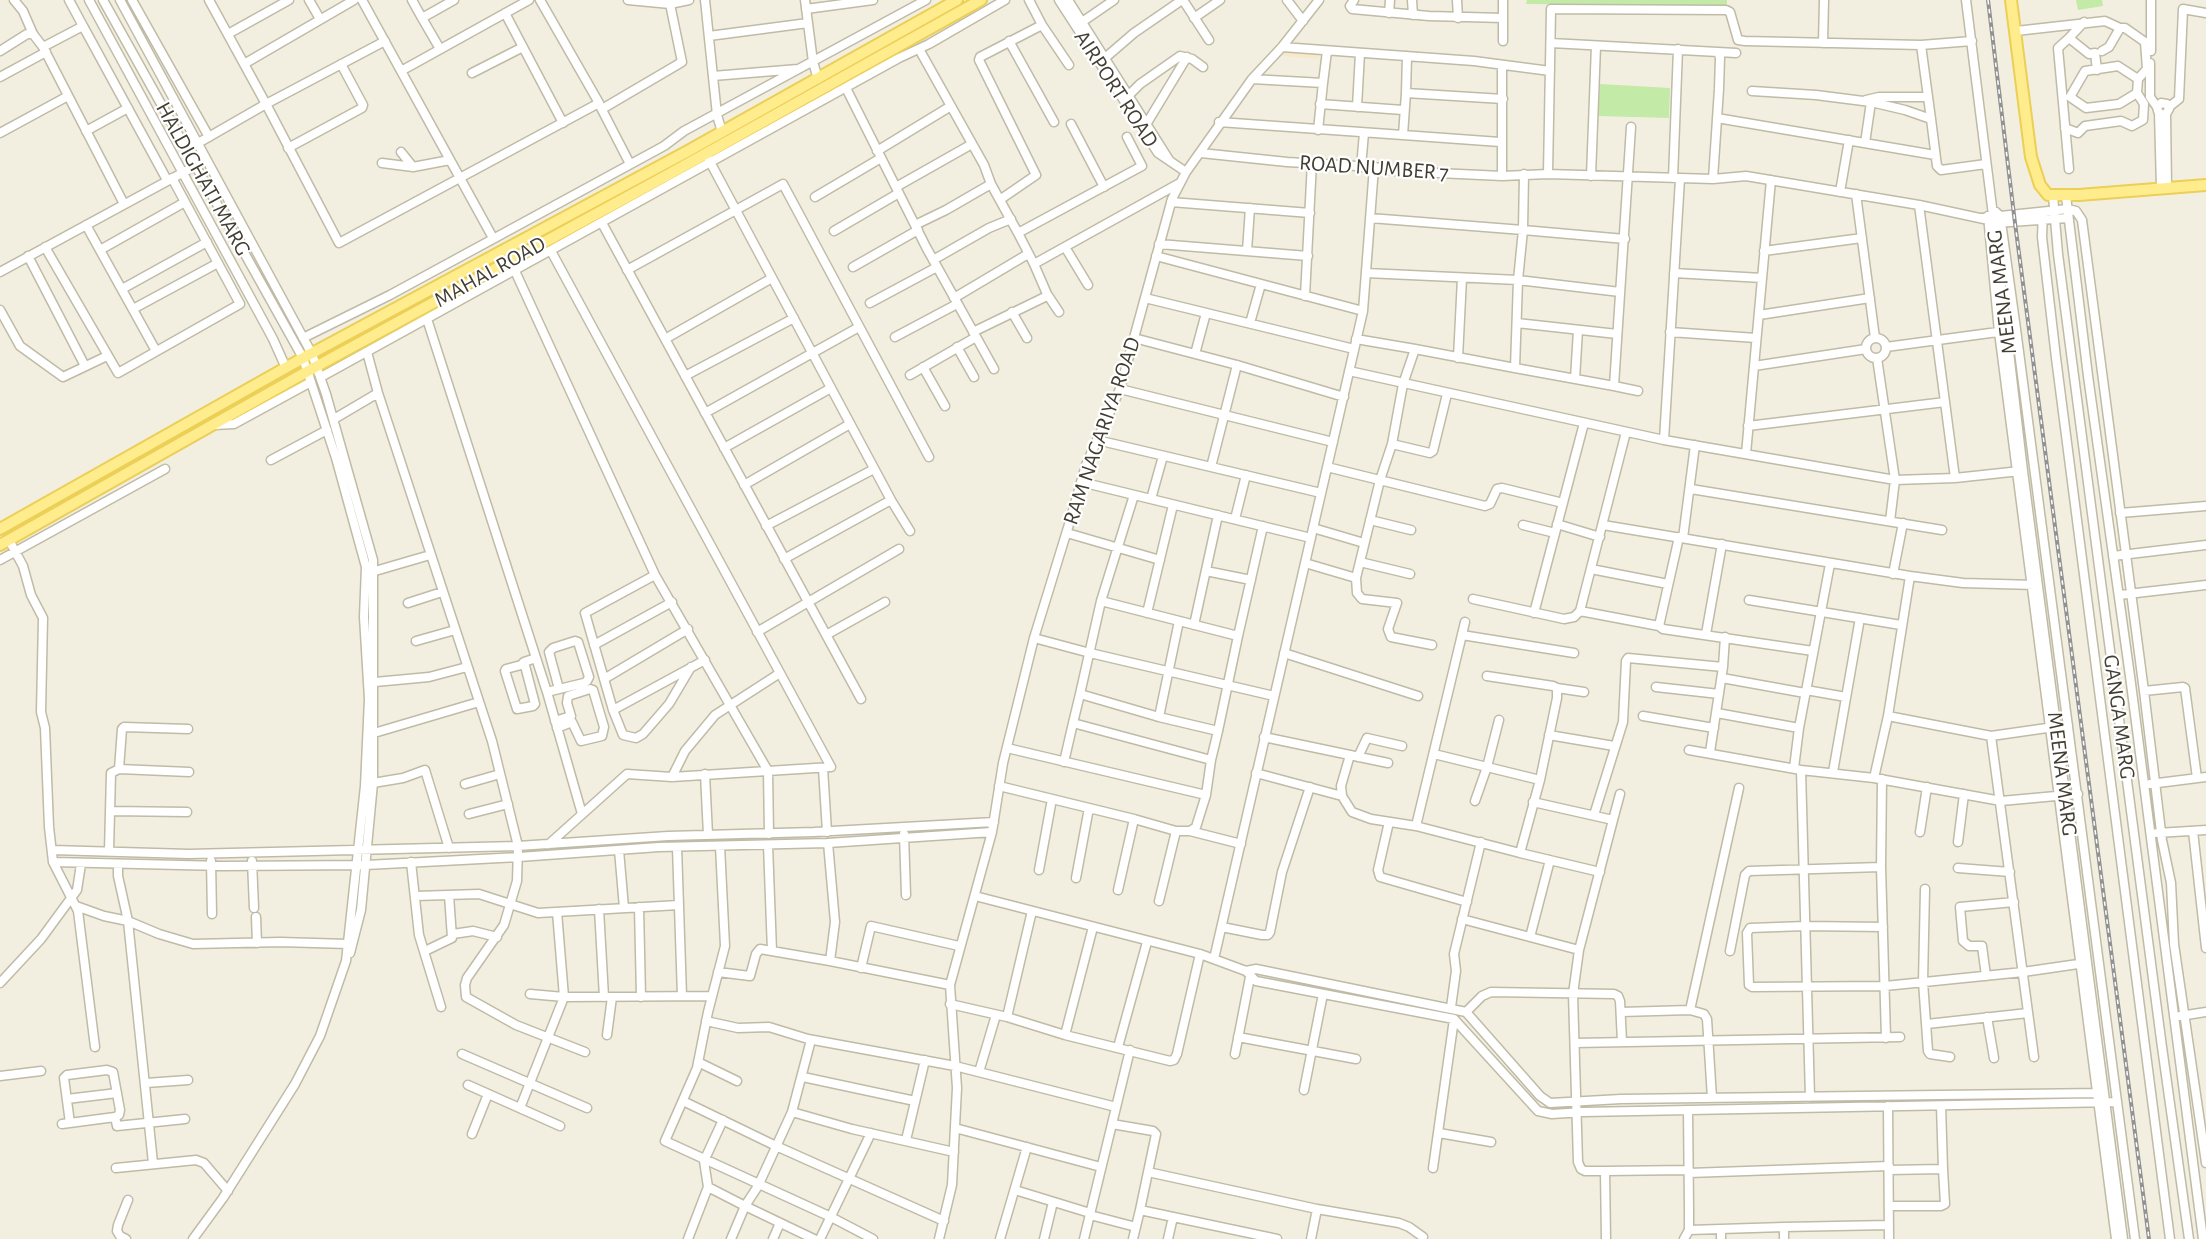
<!DOCTYPE html>
<html>
<head>
<meta charset="utf-8">
<style>
	body { margin:0 }
	canvas { display:block; background:#f2efe1 }
</style>
</head>
<body>
<canvas width="2206" height="1239"></canvas>
<script>
const ctx = document.querySelector('canvas').getContext('2d');
ctx.lineJoin = 'round';
function paint(path, color) { ctx.fillStyle = color; ctx.fill(path, 'evenodd'); }
const poly = rows => new Path2D(rows.map(r => 'M' + r).join(''));
function stroke(path, color, width, dash) { ctx.strokeStyle = color; ctx.lineWidth = width; ctx.lineCap = dash ? 'butt' : 'round'; ctx.setLineDash(dash || []); ctx.stroke(path); }
function write(font, color, halo, rows, align = 'center') {
  ctx.font = font + ' "Alegreya Sans",sans-serif'; ctx.lineWidth = 4.5; ctx.setLineDash([]); ctx.textBaseline = 'middle'; ctx.strokeStyle = halo; ctx.fillStyle = color; for (const [text, x, y, turn = 0] of rows) {
    ctx.save(); ctx.translate(x, y); ctx.rotate((+turn || 0) * Math.PI / 180); ctx.textAlign = isNaN(turn) ? turn : align; if (halo) ctx.strokeText(text, 0, 0); ctx.fillText(text, 0, 0); ctx.restore();
  }
}
const commercial = poly([
	[1287,47,1320,51,1319,59,1282,56]
]);
const green = poly([
	[1527,0,1727,0,1727,6,1526,4],
	[2076,0,2102,0,2103,6,2078,10],
	[1600,84,1670,88,1669,118,1598,116]
]);
const minor = poly([
	[14,0,23,11,33,34],
	[69,0,83,26],
	[89,0,273,339,286,368],
	[103,0,303,358,336,458,366,567,364,617,369,699,365,786,346,961,320,1036,295,1084,223,1198,193,1239],
	[120,0,312,354,326,394,373,560,373,783,361,910,350,953],
	[132,0,209,137],
	[209,0,266,104,339,243,599,103,540,0],
	[309,0,320,19],
	[362,0,493,238],
	[412,0,422,18],
	[705,0,717,115,722,132],
	[805,0,813,62,818,79],
	[1029,0,1042,25,1069,65],
	[1068,0,1169,160],
	[1183,0,1209,40],
	[1287,0,1303,21],
	[1354,0,1350,6,1352,9,1429,16,1503,18],
	[1412,0,1413,15],
	[1457,0,1458,18],
	[1966,0,1992,207,2023,471,2123,1239],
	[670,4,689,0],
	[806,9,873,0],
	[505,13,563,123],
	[1389,13,1390,0],
	[1194,18,1220,0],
	[1082,22,1114,0],
	[2016,31,2105,21,2120,28,2125,28,2145,42,2147,69,2138,79,2137,93,2144,104,2143,120,2132,126,2121,121,2085,126,2078,133,2065,128],
	[228,34,289,0],
	[709,36,808,23],
	[2069,38,2084,22],
	[1009,41,1054,122],
	[1503,41,1503,0],
	[1551,43,1718,52,1720,57,1719,89,1713,179],
	[1823,43,1824,0],
	[1921,45,1931,119],
	[1282,47,1474,61,1550,71],
	[440,49,422,18,454,0],
	[919,49,984,165,991,184,1018,233,1142,166,1127,137],
	[0,51,27,34,33,34,43,47],
	[2102,51,2109,47,2120,28],
	[2151,51,2151,0],
	[1718,52,1736,53],
	[1105,58,1134,33,1182,0],
	[2150,63,2150,97,2157,107],
	[244,64,354,0],
	[401,71,529,0],
	[472,73,523,47],
	[713,76,798,69],
	[0,77,46,52],
	[1252,79,1323,83,1318,130],
	[1323,83,1327,51],
	[846,88,926,247,994,369],
	[1752,91,1816,95,1871,102,1905,110,1931,119,1937,166,1941,170,1986,164],
	[1406,93,1407,56],
	[2137,93,2119,104,2086,108,2070,97,2085,71,2118,66,2138,79],
	[1128,96,1140,84,1180,56,1192,59,1203,67],
	[1866,100,1879,97,1928,97],
	[599,104,630,164],
	[1320,104,1403,110],
	[1357,107,1360,53],
	[2169,107,2179,99,2183,9,2206,13],
	[602,109,682,62,670,4,628,0],
	[2159,113,2161,188],
	[2166,114,2162,115,2158,111,2157,107,2161,103,2167,104,2169,109,2166,114,2167,187],
	[1717,118,1935,155],
	[1219,122,1403,135,1406,93,1503,99],
	[1147,123,1187,57],
	[1071,124,1104,187],
	[86,131,128,108],
	[0,133,68,96],
	[1403,135,1500,142],
	[1865,143,1871,102],
	[288,148,362,108,363,105,341,64],
	[186,150,266,104,385,41],
	[877,151,951,106],
	[401,152,413,167],
	[1201,153,1287,162,1374,167,1395,171,1502,176,1548,174,1713,179,1746,176,1919,205,1984,219],
	[709,160,891,500,910,531],
	[382,163,413,167,450,160],
	[1361,167,1364,133],
	[2069,169,2058,48,2069,38,2089,54,2095,53,2097,70],
	[1186,172,1252,79,1282,47,1319,0],
	[1524,174,1523,230,1625,239],
	[1548,174,1551,9,1726,10,1730,12,1738,40,1745,41,1921,45,1972,41],
	[1502,176,1502,65],
	[1591,176,1596,46],
	[1673,178,1678,49],
	[1680,179,1664,440,1895,480,1955,478,1919,205],
	[896,187,972,144],
	[1840,192,1849,140],
	[1856,194,1875,338],
	[2053,196,2058,254,2162,1047,2189,1239],
	[2066,196,2088,376,2130,676,2203,1239],
	[815,197,881,158],
	[1001,199,1036,175,979,60,980,57,1042,25],
	[1171,202,1310,213],
	[124,204,43,47,83,26,167,180],
	[1996,212,1999,215,2002,229,2016,329,2135,1239],
	[2043,212,2042,237,2056,358,2170,1239],
	[1988,216,1999,332,2116,1239],
	[1370,218,1523,230,1518,280,1515,368,1415,349],
	[1981,218,2068,209,2076,211,2082,220,2144,691,2162,840,2171,883,2174,944,2206,1163],
	[602,223,861,699],
	[1996,223,2068,218],
	[86,225,156,351],
	[915,225,946,210,991,184],
	[834,231,899,193],
	[1159,244,1308,256],
	[45,247,118,373,240,304,172,178],
	[1065,247,1088,285],
	[100,250,185,202],
	[1247,251,1250,208],
	[1764,251,1862,238],
	[28,256,85,366],
	[1156,256,1363,311],
	[933,260,989,228,1011,219],
	[1034,264,1178,184],
	[853,267,918,230],
	[627,270,783,184,929,457],
	[515,271,655,575,768,771,769,834],
	[0,272,195,166],
	[1366,273,1518,280,1620,292],
	[1674,273,1762,278],
	[122,289,207,242],
	[1047,294,1059,312],
	[1305,296,1312,162],
	[954,298,1028,254],
	[1145,298,1354,349],
	[870,303,937,267],
	[133,309,218,263],
	[0,310,20,346,63,377,107,356],
	[1012,312,1027,338],
	[1759,315,1870,298],
	[427,319,547,692,582,814],
	[1250,323,1261,284],
	[1517,323,1617,334],
	[973,332,1045,297,1047,294,1034,264,1018,233],
	[1670,332,1756,338],
	[895,337,957,304],
	[303,338,390,295,664,146,684,131,926,0],
	[1134,338,1237,365,1344,397],
	'1866 348a10 10 0 1 1 20 0a10 10 0 1 1-20 0Z',
	[665,339,772,278],
	[957,347,974,377],
	[1886,347,2005,331],
	[367,352,378,393],
	[1195,354,1206,313],
	[1458,358,1462,278],
	[1877,358,1895,480,1890,521],
	[1754,366,1866,349],
	[923,367,945,406],
	[1515,368,1614,386,1631,127],
	[1349,371,1664,440],
	[910,375,976,337],
	[685,376,794,318],
	[321,377,899,58,929,44,1005,0],
	[1575,379,1578,330],
	[1614,386,1638,391],
	[1120,389,1333,442],
	[705,413,859,327],
	[334,419,378,393,492,741,518,846,517,881,504,925,467,978,465,985,466,997,516,1025,585,1052],
	[214,425,234,424,311,382],
	[1748,426,1945,402],
	[1097,440,1321,493],
	[1392,444,1430,453,1433,451,1447,394],
	[724,448,831,388],
	[1746,454,1771,180],
	[271,460,327,430],
	[1211,467,1237,365],
	[1327,467,1485,506,1490,504,1497,489,1502,488,1563,503],
	[1955,478,2020,471],
	[1081,482,1311,538],
	[744,485,850,424],
	[1691,489,1942,530],
	[1134,495,1101,601,1238,636,1263,526],
	[1151,499,1163,456],
	[2120,513,2206,506],
	[1235,519,1246,475],
	[1370,520,1411,530],
	[1557,524,1600,537],
	[1523,525,1555,533],
	[1603,525,1910,576,1888,716,1874,778],
	[766,526,874,469],
	[1313,528,1364,543],
	[1067,533,1160,560],
	[1683,538,1695,445],
	[9,540,23,566,31,595,43,618,41,712,45,728,49,827,53,862,78,911,95,1047],
	[2113,556,2206,545],
	[784,559,891,500],
	[0,560,165,469],
	[1360,562,1410,574],
	[1305,563,1356,578,1380,480,1392,444,1403,384,1415,349,1356,339],
	[1591,569,1668,584],
	[375,571,430,555],
	[1206,571,1251,580],
	[1893,574,1903,523],
	[655,575,585,613,613,710,623,735,636,738,643,734,669,704,691,667],
	[1910,576,1963,583,2035,585],
	[1356,578,1357,593,1362,599,1397,603,1388,629,1391,637,1432,645],
	[2119,595,2206,585],
	[1473,599,1564,619,1574,617,1580,611,1626,432],
	[1749,600,1901,625],
	[408,603,442,592],
	[1580,611,1659,626,1679,537],
	[1147,613,1173,505],
	[1534,613,1584,423],
	[1194,625,1218,515],
	[1659,626,1663,629,1813,651],
	[757,632,899,549],
	[1706,634,1722,544],
	[826,635,885,602],
	[1462,635,1574,653],
	[1034,638,1090,653,1274,696],
	[416,641,455,630],
	[594,645,672,602],
	[1284,653,1418,696],
	[524,662,535,704,533,706,517,709,505,671,506,669,521,665,524,662,536,658],
	[1487,676,1553,686,1557,688,1557,698,1540,780],
	[1722,678,1805,693],
	[604,679,688,629],
	[375,682,429,677,467,667],
	[1656,687,1719,694],
	[1557,688,1584,692],
	[1806,690,1846,697],
	[2144,691,2183,687,2185,688,2197,778],
	[547,692,559,689,584,683,587,681,589,677,578,642,575,641,553,648,549,652,559,689],
	[1080,694,1101,601],
	[613,710,705,660],
	[1717,713,1799,728],
	[1643,716,1714,728],
	[1888,716,1991,736,2068,725],
	[1159,717,1179,621],
	[555,721,571,716,567,703,568,696,590,689,593,690,604,727,602,736,581,741,572,722,557,728],
	[1218,731,1159,717,1080,694,1073,723,1211,760,1218,731,1238,636],
	[374,733,479,702],
	[1549,735,1614,746],
	[1991,736,2034,1057],
	[1264,737,1388,763],
	[1007,748,1206,795,1211,760],
	[1689,750,1801,770,1874,778,2001,801,2078,794],
	[1710,752,1723,667,1725,637],
	[1350,755,1341,786,1342,796,1352,812,1371,819,1416,826,1465,622],
	[1358,757,1367,738,1402,746],
	[1064,762,1073,723],
	[823,768,827,832],
	[1794,768,1799,728,1830,564],
	[119,769,189,772],
	[1801,770,1810,1097],
	[1833,772,1860,618],
	[1256,773,1342,796],
	[705,774,708,835],
	[672,777,685,751,715,715,780,673],
	[373,783,403,778,425,770,449,848],
	[465,784,500,774],
	[2150,784,2206,777],
	[999,786,1134,819,1118,890],
	[1475,801,1487,767,1499,720],
	[1533,802,1613,820,1579,950,1573,994,1578,1162,1581,1169,1585,1171,1605,1171,1606,1239],
	[110,811,187,812],
	[469,814,508,804],
	[1594,815,1623,722,1626,661,1628,658,1723,667],
	[1134,819,1176,831,1190,831,1196,827,1206,795],
	[1613,820,1620,794],
	[1389,822,1378,870,1380,877,1467,902],
	[1416,826,1520,853,1540,780,1434,754],
	[1190,831,1241,844],
	[2193,831,2206,948],
	[1920,832,1927,787],
	[2157,833,2206,830],
	[904,834,906,895],
	[1958,842,1964,794],
	[828,843,835,922,830,961],
	[549,844,627,774,672,777,831,767,551,251],
	[768,845,772,951],
	[720,846,725,946,708,1012,697,1068,665,1141,831,1217,873,1239],
	[677,847,682,996],
	[52,850,189,854,518,846,668,836,814,832,994,822],
	[619,850,624,908],
	[109,851,111,773,119,769,122,729,124,727,188,729],
	[1520,853,1600,872],
	[211,861,212,914],
	[252,861,254,908],
	[53,862,223,866,366,865,519,857,659,847,828,843,992,832],
	[411,862,419,935,441,1007],
	[118,865,118,876,128,921,153,1163],
	[1881,867,1882,779],
	[1958,868,2010,872],
	[1039,870,1052,799],
	[1076,878,1089,808],
	[1925,889,1923,982,1928,1051,1930,1054,1950,1057],
	[416,896,479,894,538,913,679,905],
	[975,896,1200,954,1246,971,1256,981,1454,1019,1538,1111,1552,1114,1583,1112,2116,1102],
	[1159,901,1176,831],
	[76,906,104,916,128,921,159,934,193,944,280,942,348,944],
	[639,907,641,997],
	[599,909,604,997],
	[256,917,257,943],
	[1462,919,1579,950],
	[1222,927,1262,935,1268,935,1270,932,1282,872,1310,787],
	[1883,927,1805,926,1750,928,1747,933,1749,985,1752,987,1885,986,2023,972,2085,963],
	[453,934,473,931,497,937],
	[1530,937,1550,860],
	[425,951,452,938,449,895],
	[1730,951,1745,875,1749,871,1881,867,1886,1038],
	[1214,959,1363,311,1374,167],
	[861,968,871,926,959,946],
	[1246,971,1256,969,1466,1012,1540,1096,1550,1103,1621,1099,2100,1093],
	[718,972,750,976,756,954,760,949,830,961,950,985],
	[1986,976,1982,946,1969,946,1963,941,1960,907,2014,902],
	[0,983,41,939,77,890,81,864],
	[530,994,564,997,557,912],
	[950,1004,1007,1017,1065,1035,1170,1061,1174,1060,1177,1054,1200,954],
	[1451,1007,1456,971,1454,954,1481,842],
	[1690,1010,1704,1014,1707,1019,1712,1098],
	[1466,1012,1482,996,1491,992,1614,994,1618,996,1620,1001,1622,1042],
	[1621,1012,1690,1010,1739,788],
	[2180,1016,2206,1012],
	[1007,1017,1032,911],
	[1987,1017,1994,1058],
	[706,1021,738,1028,769,1027,808,1039,955,1066,1116,1107],
	[1927,1024,2028,1013],
	[607,1035,612,997],
	[1065,1035,1093,927],
	[1238,1037,1356,1059],
	[1575,1043,1900,1037],
	[1118,1047,1147,942],
	[462,1054,587,1108],
	[1235,1054,1250,977],
	[698,1062,737,1081],
	[979,1072,996,1015],
	[0,1076,41,1071],
	[803,1077,915,1101],
	[146,1083,188,1080],
	[468,1085,560,1126],
	[1304,1090,1323,994],
	[67,1099,117,1093],
	[683,1101,776,1146,944,1221],
	[1888,1106,1889,1239],
	[520,1108,564,997,712,996],
	[792,1112,852,1129,954,1152],
	[70,1123,64,1078,67,1075,107,1070,113,1072,120,1110,119,1115,115,1117],
	[62,1124,115,1117,117,1126,185,1119],
	[1112,1124,1153,1131,1156,1134,1140,1210,1277,1239],
	[955,1128,1101,1167],
	[1439,1133,1491,1142],
	[472,1134,488,1094],
	[906,1140,925,1060],
	[116,1168,196,1160,204,1163,228,1191],
	[1433,1168,1454,1019],
	[1889,1170,1943,1169,1941,1106],
	[1605,1171,1689,1170],
	[1148,1172,1317,1209,1311,1239],
	[1689,1173,1889,1166],
	[708,1187,745,1206,758,1186,792,1112,811,1040],
	[1015,1190,1090,1213],
	[1889,1206,1941,1206,1945,1204,1943,1169],
	[1317,1209,1399,1223,1409,1227,1423,1237],
	[1090,1215,1136,1227],
	[1721,1229,1721,1239],
	[1689,1230,1784,1227],
	[126,1239,120,1236,117,1231,118,1225,128,1200],
	[688,1239,708,1187,704,1161,723,1120],
	[731,1239,745,1206,814,1239],
	[773,1239,780,1223],
	[820,1239,871,1133],
	[939,1239,952,1185,957,1088,950,985,992,832,1003,763,1034,638,1070,521,1086,465,1120,389,1172,199,1186,172,1158,153,1059,0],
	[1000,1239,1027,1147],
	[1044,1239,1053,1202],
	[1084,1239,1130,1050],
	[1133,1239,1140,1210],
	[1168,1239,1173,1217],
	[1684,1239,1689,1230,1689,1209,1688,1110],
	[1784,1239,1784,1227,1889,1225]
]);
const major = poly([
	[2011,0,2031,157,2040,185,2048,195,2079,195,2206,185],
	[0,529,303,358,688,151,957,0],
	[0,545,308,371,673,172,981,0]
]);
const rail = poly([
	[1988,0,2015,223,2149,1239]
]);
const streetNames = [
	["AIRPORT ROAD",1116,89,57],
	["ROAD NUMBER 7",1374,168,4],
	["HALDIGHATI MARG",203,179,61],
	["MAHAL ROAD",490,272,-29],
	["MEENA MARG",2002,292,-97],
	["RAM NAGARIYA ROAD",1102,431,-71],
	["GANGA MARG",2119,717,82],
	["MEENA MARG",2062,774,83]
];
paint(commercial, '#f7e9c9');
paint(green, '#c3eaa6');
stroke(minor, '#c0bba6', 11);
stroke(major, '#ebcf56', 14);
stroke(minor, '#fff', 8);
stroke(major, '#ffec8d', 10);
stroke(rail, '#929292', 4);
stroke(rail, '#fff', 1.5, [4.5]);
write('22px', '#433e32', '#fff', streetNames);
</script>
</body>
</html>
